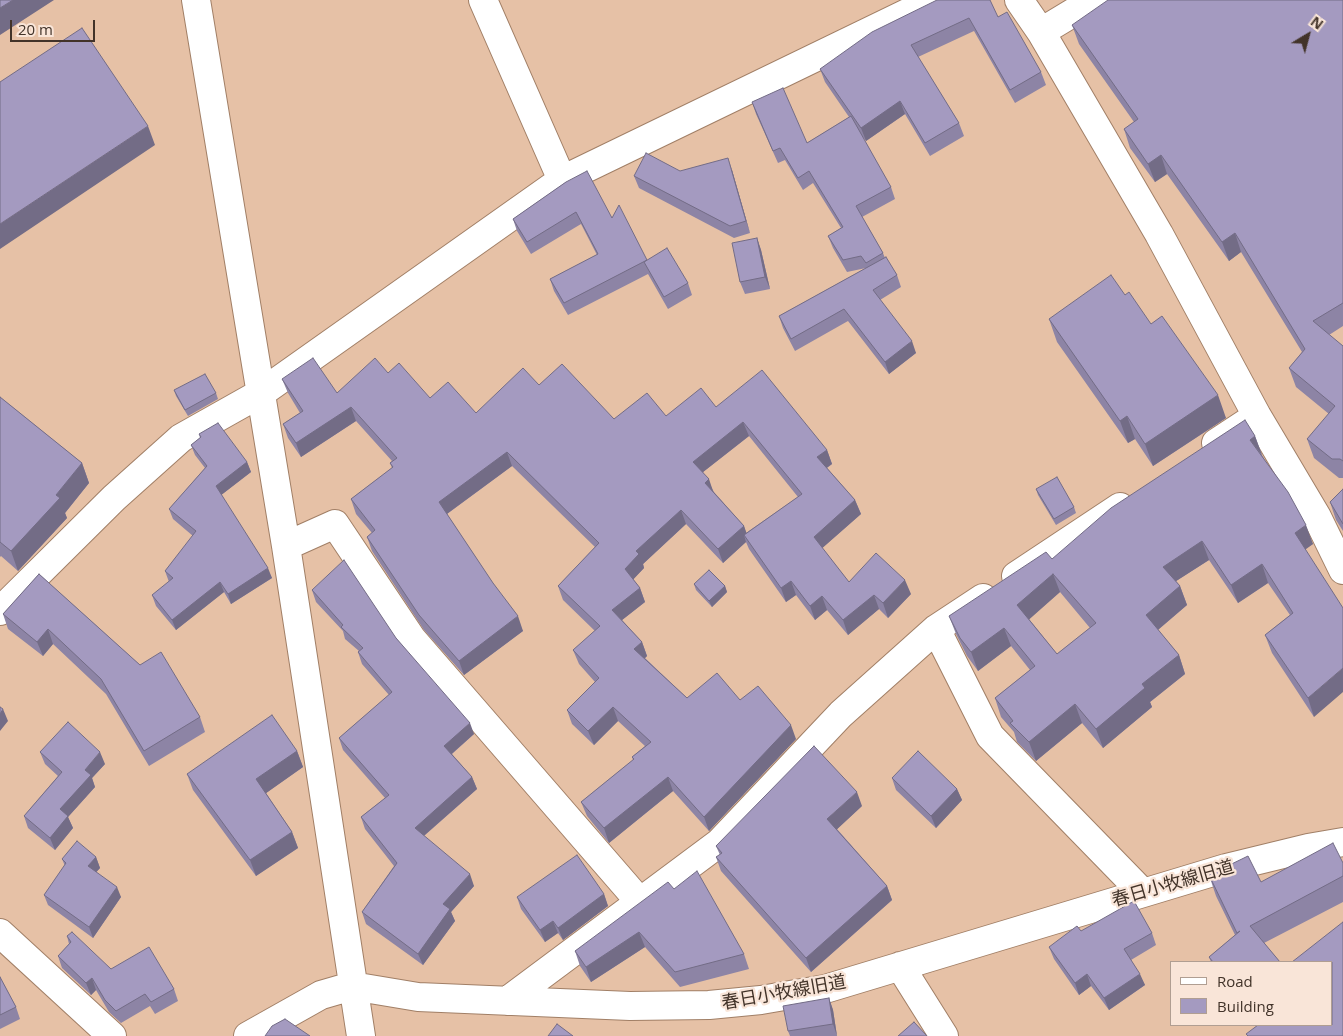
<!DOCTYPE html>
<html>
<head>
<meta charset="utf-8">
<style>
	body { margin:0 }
	#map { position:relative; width:1343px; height:1036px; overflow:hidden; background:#e6c1a6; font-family:"Open Sans",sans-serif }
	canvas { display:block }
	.legend { position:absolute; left:1170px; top:961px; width:162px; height:65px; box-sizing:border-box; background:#f9e5d8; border:1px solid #b09e92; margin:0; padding:6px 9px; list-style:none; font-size:15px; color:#423329 }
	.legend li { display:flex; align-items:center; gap:10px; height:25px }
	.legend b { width:25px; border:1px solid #b09e92 }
	.north { position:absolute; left:1283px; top:10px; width:50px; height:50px; -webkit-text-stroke:4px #f9e5d8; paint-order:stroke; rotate:37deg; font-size:14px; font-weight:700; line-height:20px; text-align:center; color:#423329 }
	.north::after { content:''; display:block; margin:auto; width:18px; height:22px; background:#423329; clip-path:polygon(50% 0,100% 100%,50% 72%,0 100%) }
	.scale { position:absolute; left:10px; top:20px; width:85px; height:22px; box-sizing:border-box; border:2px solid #423329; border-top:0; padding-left:6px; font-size:15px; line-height:18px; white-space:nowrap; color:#423329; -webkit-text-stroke:4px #f9e5d8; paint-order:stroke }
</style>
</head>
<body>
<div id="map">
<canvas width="1343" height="1036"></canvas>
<ul class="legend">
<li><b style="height:6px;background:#fff"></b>Road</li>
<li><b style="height:14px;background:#a49ac0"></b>Building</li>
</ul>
<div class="north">N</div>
<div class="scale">20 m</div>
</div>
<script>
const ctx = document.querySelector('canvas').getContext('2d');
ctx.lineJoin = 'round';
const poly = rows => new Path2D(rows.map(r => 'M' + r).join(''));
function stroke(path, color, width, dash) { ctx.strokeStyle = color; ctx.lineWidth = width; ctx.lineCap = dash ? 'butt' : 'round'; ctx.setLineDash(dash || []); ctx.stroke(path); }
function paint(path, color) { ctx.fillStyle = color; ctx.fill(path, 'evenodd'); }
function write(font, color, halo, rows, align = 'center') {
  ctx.font = font + ' "Open Sans","Noto Sans JP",sans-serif'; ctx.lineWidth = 4.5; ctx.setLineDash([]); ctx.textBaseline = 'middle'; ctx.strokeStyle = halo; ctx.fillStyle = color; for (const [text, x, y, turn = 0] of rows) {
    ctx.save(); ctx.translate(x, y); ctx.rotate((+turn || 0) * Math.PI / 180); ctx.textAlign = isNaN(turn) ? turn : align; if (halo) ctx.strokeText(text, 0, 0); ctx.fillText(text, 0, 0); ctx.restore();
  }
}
const minor = poly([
	[196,0,286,546,361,1036],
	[483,0,562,180],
	[1019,0,1041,32,1159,234,1257,416,1317,517,1343,570],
	[1041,32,1094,0],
	[1216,443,1257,416],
	[286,546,335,524,412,639,640,902],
	[1016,576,1120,507],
	[0,611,114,498,181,438,261,393,562,180,934,0],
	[936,629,990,736,1142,892],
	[0,933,112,1036],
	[900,966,944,1036],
	[507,1001,719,843,841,714,936,629,983,598],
	[248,1036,321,995,352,986,418,997,630,1006,709,1005,761,1000,825,989,1226,868,1308,848,1343,842]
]);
const wall = poly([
	[1343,0,1343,326,1329,335,1343,346,1343,478,1339,478,1314,458,1307,439,1329,414,1296,387,1289,368,1302,352,1241,252,1229,261,1167,174,1155,182,1130,148,1124,129,1134,122,1079,44,1072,25],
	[936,1,998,17,1041,72,1046,85,1015,103,974,31,918,57,959,123,964,136,930,156,905,114,866,141,861,135,891,187,895,199,862,217,883,253,885,258,897,275,901,287,880,300,916,353,889,374,848,321,795,351,783,328,779,316,866,268,847,272,833,248,828,236,841,228,813,183,803,190,785,160,778,163,756,114,752,102,807,143,849,117,825,82,820,69],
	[732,170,750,233,734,238,639,188,634,176,680,171],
	[566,182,612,218,647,260,688,283,692,295,668,309,648,274,568,315,554,291,550,279,597,255,581,224,531,254,517,231,513,219],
	[757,238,761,250,770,289,745,294,740,282],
	[1125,295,1151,324,1226,418,1153,466,1135,439,1128,443,1057,342,1049,319],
	[388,373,430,398,476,413,539,385,614,419,666,416,716,407,827,450,832,464,827,468,855,500,861,514,822,548,849,582,911,594,888,618,879,609,848,635,827,610,815,620,796,595,786,602,749,549,746,542,723,563,686,524,643,564,644,568,633,579,640,588,645,602,622,620,642,642,647,656,645,658,687,698,740,700,796,739,709,831,673,791,609,843,587,816,581,802,633,760,632,757,645,746,618,721,594,745,572,724,567,710,595,682,579,664,573,650,595,631,563,600,558,586,595,547,512,466,447,514,523,631,464,675,424,630,372,551,367,537,372,533,356,514,351,499,392,468,390,463,392,461,356,421,301,457,288,438,283,424,300,413,288,393,282,379,337,393],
	[749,436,798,497,746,533,744,526,714,492,703,472],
	[174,390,216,393,218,399,188,416,176,396],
	[0,397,82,463,89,483,65,513,67,518,18,571,1,556,0,557],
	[199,434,247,462,251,472,221,495,272,578,231,604,224,592,176,630,156,606,152,595,169,582,165,571,193,536,173,519,169,509,205,468,195,455,191,445,200,438],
	[1255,436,1262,455,1313,544,1305,549,1314,717,1272,653,1265,635,1290,615,1268,583,1238,603,1209,560,1176,581,1180,586,1187,605,1158,630,1179,655,1185,674,1150,702,1152,707,1103,748,1082,723,1036,761,1017,742,1014,732,1001,717,995,698,1030,670,1011,646,978,671,967,656,956,634,949,616,1052,559],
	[1060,592,1090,628,1057,654,1029,619],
	[1036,489,1074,507,1076,513,1056,525,1038,495],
	[1343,489,1343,531,1336,520,1330,502],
	[39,574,140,665,200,717,205,732,149,766,106,694,53,644,43,656,8,629,3,614],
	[694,584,725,586,727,592,712,607,696,590],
	[312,590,396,638,474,734,452,754,472,777,477,789,424,836,474,886,451,912,455,921,423,965,366,924,362,912,394,866,365,829,361,817,385,798,343,750,339,738,389,695,362,664,358,652,359,651,345,639,343,631,316,602],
	[297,751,303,767,266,793,292,832,298,848,256,876,193,790,187,774],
	[40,752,105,764,92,778,95,787,68,817,73,828,55,850,28,828,24,816,58,776,45,764],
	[892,778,957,789,962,800,936,828,896,790],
	[862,806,837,829,887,886,892,900,811,972,721,871,716,857,720,855,716,846],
	[96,857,100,868,96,872,121,897,93,938,48,905,44,895,65,866,62,859],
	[1343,863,1343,902,1264,943,1280,962,1211,962,1209,957,1235,935,1216,896,1209,875,1261,882],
	[674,889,744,954,749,969,680,987,645,947,591,982,580,966,575,951],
	[604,894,608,906,563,940,558,933,545,942,521,909,517,897],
	[1081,931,1152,933,1156,945,1131,960,1145,985,1109,1010,1091,986,1079,995,1054,959,1049,947],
	[67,936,111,969,174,989,178,1001,155,1014,150,1006,121,1023,109,1012,96,990,91,995,62,968,58,956,69,944],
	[0,977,16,1007,20,1019,0,1029],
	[829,998,833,1010,837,1036,790,1036,788,1031]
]);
const shadedWall = poly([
	[13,0,54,0,0,35,0,8],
	[900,101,905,114,866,141,861,128],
	[148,126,155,145,0,249,0,224],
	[1161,155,1167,174,1155,182,1148,164],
	[728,158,732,170,750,233,746,221],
	[1235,233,1241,252,1229,261,1222,242],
	[757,238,761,250,770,289,765,277],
	[912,341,916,353,889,374,885,362],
	[1218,395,1226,418,1153,466,1145,444],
	[351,407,356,421,301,457,296,443],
	[1127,416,1135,439,1128,443,1120,421],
	[743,422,749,436,698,476,693,462],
	[1255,436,1262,455,1250,440],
	[827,450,832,464,822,471,817,457],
	[507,452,512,466,444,516,439,502],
	[247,462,251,472,220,496,216,486],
	[82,463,89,483,65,513,67,518,18,571,11,551],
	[709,479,714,494,705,483],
	[855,500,861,514,819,551,814,537],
	[681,510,686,524,643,564,644,568,630,583,625,569,636,551],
	[1306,525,1313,544,1302,552,1295,533],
	[744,526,749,540,744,535,746,542,723,563,718,549],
	[1202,541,1209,560,1170,585,1163,567],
	[1262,564,1268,583,1238,603,1231,585],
	[268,568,272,578,231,604,228,594],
	[1053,574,1060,592,1024,624,1017,605],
	[905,580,911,594,888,618,883,603],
	[791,581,796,595,786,602,781,588],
	[220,582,224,592,176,630,172,620],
	[725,586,727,592,712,607,709,601],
	[1180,586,1187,605,1153,634,1146,615],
	[640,588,645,602,617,624,612,610],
	[874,595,879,609,848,635,843,620],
	[822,596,827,610,815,620,810,606],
	[518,616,523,631,464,675,459,661],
	[1004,628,1011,646,978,671,971,652],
	[48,629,53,644,43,656,37,642],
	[642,642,647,656,640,663,634,649],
	[1179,655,1185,674,1150,702,1152,707,1103,748,1096,729,1142,684],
	[1343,668,1343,692,1314,717,1308,698],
	[1075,704,1082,723,1036,761,1029,742],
	[613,707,618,721,594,745,588,731],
	[3,709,8,721,0,731,0,714],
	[470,723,474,734,448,757,444,746],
	[791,725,796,739,709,831,704,817],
	[297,751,303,767,262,796,256,779],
	[100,752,105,764,92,778,95,787,68,817,73,828,55,850,50,838,60,809,85,770],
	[472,777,477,789,419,840,415,828],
	[668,777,673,791,609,843,604,828],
	[957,789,962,800,936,828,931,816],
	[857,792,862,806,833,833,827,819],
	[292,832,298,848,256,876,250,860],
	[96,857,100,868,92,877,88,866],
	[470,874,474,886,451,912,455,921,423,965,418,954,443,904],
	[887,886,892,900,811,972,806,958],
	[117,887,121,897,93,938,89,927],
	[604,894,608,906,563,940,558,928],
	[553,921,558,933,545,942,540,930],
	[639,932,645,947,591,982,586,967],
	[1087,974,1091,986,1079,995,1075,983],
	[1140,974,1145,985,1109,1010,1104,998],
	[92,978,96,990,91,995,86,983],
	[829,998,833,1010,837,1036,833,1024]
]);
const building = poly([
	[0,0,13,0,0,8,0,0],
	[937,0,990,0,998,17,1007,12,1041,72,1010,90,969,18,911,45,959,123,925,143,900,101,861,128,820,69,872,32,937,0],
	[1108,0,1343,0,1343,303,1313,321,1343,346,1343,461,1340,459,1332,459,1307,439,1335,406,1289,368,1305,349,1235,233,1222,242,1161,155,1148,164,1124,129,1138,119,1072,25,1108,0],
	[82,28,148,126,0,224,0,82,82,28],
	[783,88,807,143,851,116,891,187,856,206,883,253,866,263,861,256,843,260,828,236,843,227,809,171,798,178,780,148,773,151,752,102,783,88],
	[646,153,680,171,728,158,746,221,730,226,634,176,646,153],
	[587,171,612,218,619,205,647,260,564,303,550,279,598,254,576,212,527,242,513,219,566,182,587,171],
	[757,238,765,277,740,282,732,243,757,238],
	[667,248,688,283,664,297,644,262,667,248],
	[886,257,897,275,873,290,912,341,885,362,844,309,791,339,779,316,886,257],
	[1111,275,1125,295,1129,292,1151,324,1162,316,1218,395,1145,444,1127,416,1120,421,1049,319,1111,275],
	[313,358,337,393,375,358,388,373,399,363,430,398,448,382,476,413,523,368,539,385,562,364,614,419,647,393,666,416,701,388,716,407,762,370,827,450,817,457,855,500,814,537,849,582,876,553,905,580,883,603,874,595,843,620,822,596,810,606,791,581,781,588,744,535,802,494,743,422,693,462,709,479,705,483,744,526,718,549,681,510,636,551,639,554,625,569,640,588,612,610,642,642,634,649,687,698,717,673,740,700,758,686,791,725,704,817,668,777,604,828,581,802,634,759,632,757,651,742,613,707,588,731,567,710,599,678,573,650,600,626,558,586,599,543,507,452,439,502,493,583,518,616,459,661,419,615,367,537,375,530,351,499,393,467,390,463,397,458,351,407,296,443,283,424,303,411,282,379,313,358],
	[205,374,216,393,185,410,174,390,205,374],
	[0,397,82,463,56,495,60,498,11,551,0,542,0,397],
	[1245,420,1255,436,1250,440,1288,492,1306,525,1295,533,1343,608,1343,668,1308,698,1265,635,1293,613,1262,564,1231,585,1202,541,1163,567,1180,586,1146,615,1179,655,1142,684,1145,688,1096,729,1075,704,1029,742,1010,723,1013,721,995,698,1035,666,1004,628,971,652,960,638,949,616,1046,552,1052,559,1111,508,1245,420],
	[1053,574,1096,623,1057,654,1017,605,1053,574],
	[218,423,247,462,216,486,268,568,228,594,220,582,172,620,152,595,173,578,165,571,196,531,169,509,207,466,191,445,201,437,199,434,218,423],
	[1057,477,1074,507,1054,519,1036,489,1057,477],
	[1343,489,1343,524,1330,502,1343,489],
	[344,560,396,638,470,723,444,746,472,777,415,828,470,874,443,904,450,909,418,954,362,912,397,863,361,817,389,795,339,738,392,692,358,652,363,648,341,627,343,625,312,590,344,560],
	[709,570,725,586,709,601,694,584,709,570],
	[39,574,140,665,161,652,200,717,144,751,101,679,48,629,37,642,3,614,39,574],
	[0,707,3,709,0,714,0,707],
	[272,715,297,751,256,779,292,832,250,860,187,774,272,715],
	[68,722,100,752,85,770,91,775,60,809,68,816,50,838,24,816,62,772,40,752,68,722],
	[814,746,857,792,827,819,887,886,806,958,716,857,722,853,716,846,814,746],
	[918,751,957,789,931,816,892,778,918,751],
	[77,841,96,857,88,866,117,887,89,927,44,895,66,863,62,859,77,841],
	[1333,843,1343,863,1343,876,1250,926,1280,962,1213,962,1209,957,1240,931,1237,933,1209,875,1248,856,1261,882,1333,843],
	[577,855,604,894,558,928,553,921,540,930,517,897,577,855],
	[697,871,744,954,675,972,639,932,586,967,575,951,668,882,674,889,697,871],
	[1134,901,1152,933,1124,949,1140,974,1104,998,1087,974,1075,983,1049,947,1077,926,1081,931,1134,901],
	[1343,922,1343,1036,1248,1036,1246,1034,1258,1025,1332,1025,1332,962,1292,962,1343,922],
	[72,932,111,969,149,947,174,989,151,1002,145,994,116,1011,105,1000,92,978,86,983,58,956,71,942,67,936,72,932],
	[0,977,16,1007,0,1015,0,977],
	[829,998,833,1024,788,1031,783,1006,829,998],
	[285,1019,310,1036,265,1036,272,1026,285,1019],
	[914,1022,927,1036,898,1036,914,1022],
	[557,1024,573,1036,548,1036,557,1024]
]);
const streetNames = [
	["春日小牧線旧道",1173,884,-16],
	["春日小牧線旧道",784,993,-10]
];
stroke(minor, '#a17f66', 30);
stroke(minor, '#fff', 28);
paint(wall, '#8d84a5');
paint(shadedWall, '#736c86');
paint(building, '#a49ac0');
stroke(building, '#736c86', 1);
write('18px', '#423329', '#f9e5d8', streetNames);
</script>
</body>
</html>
